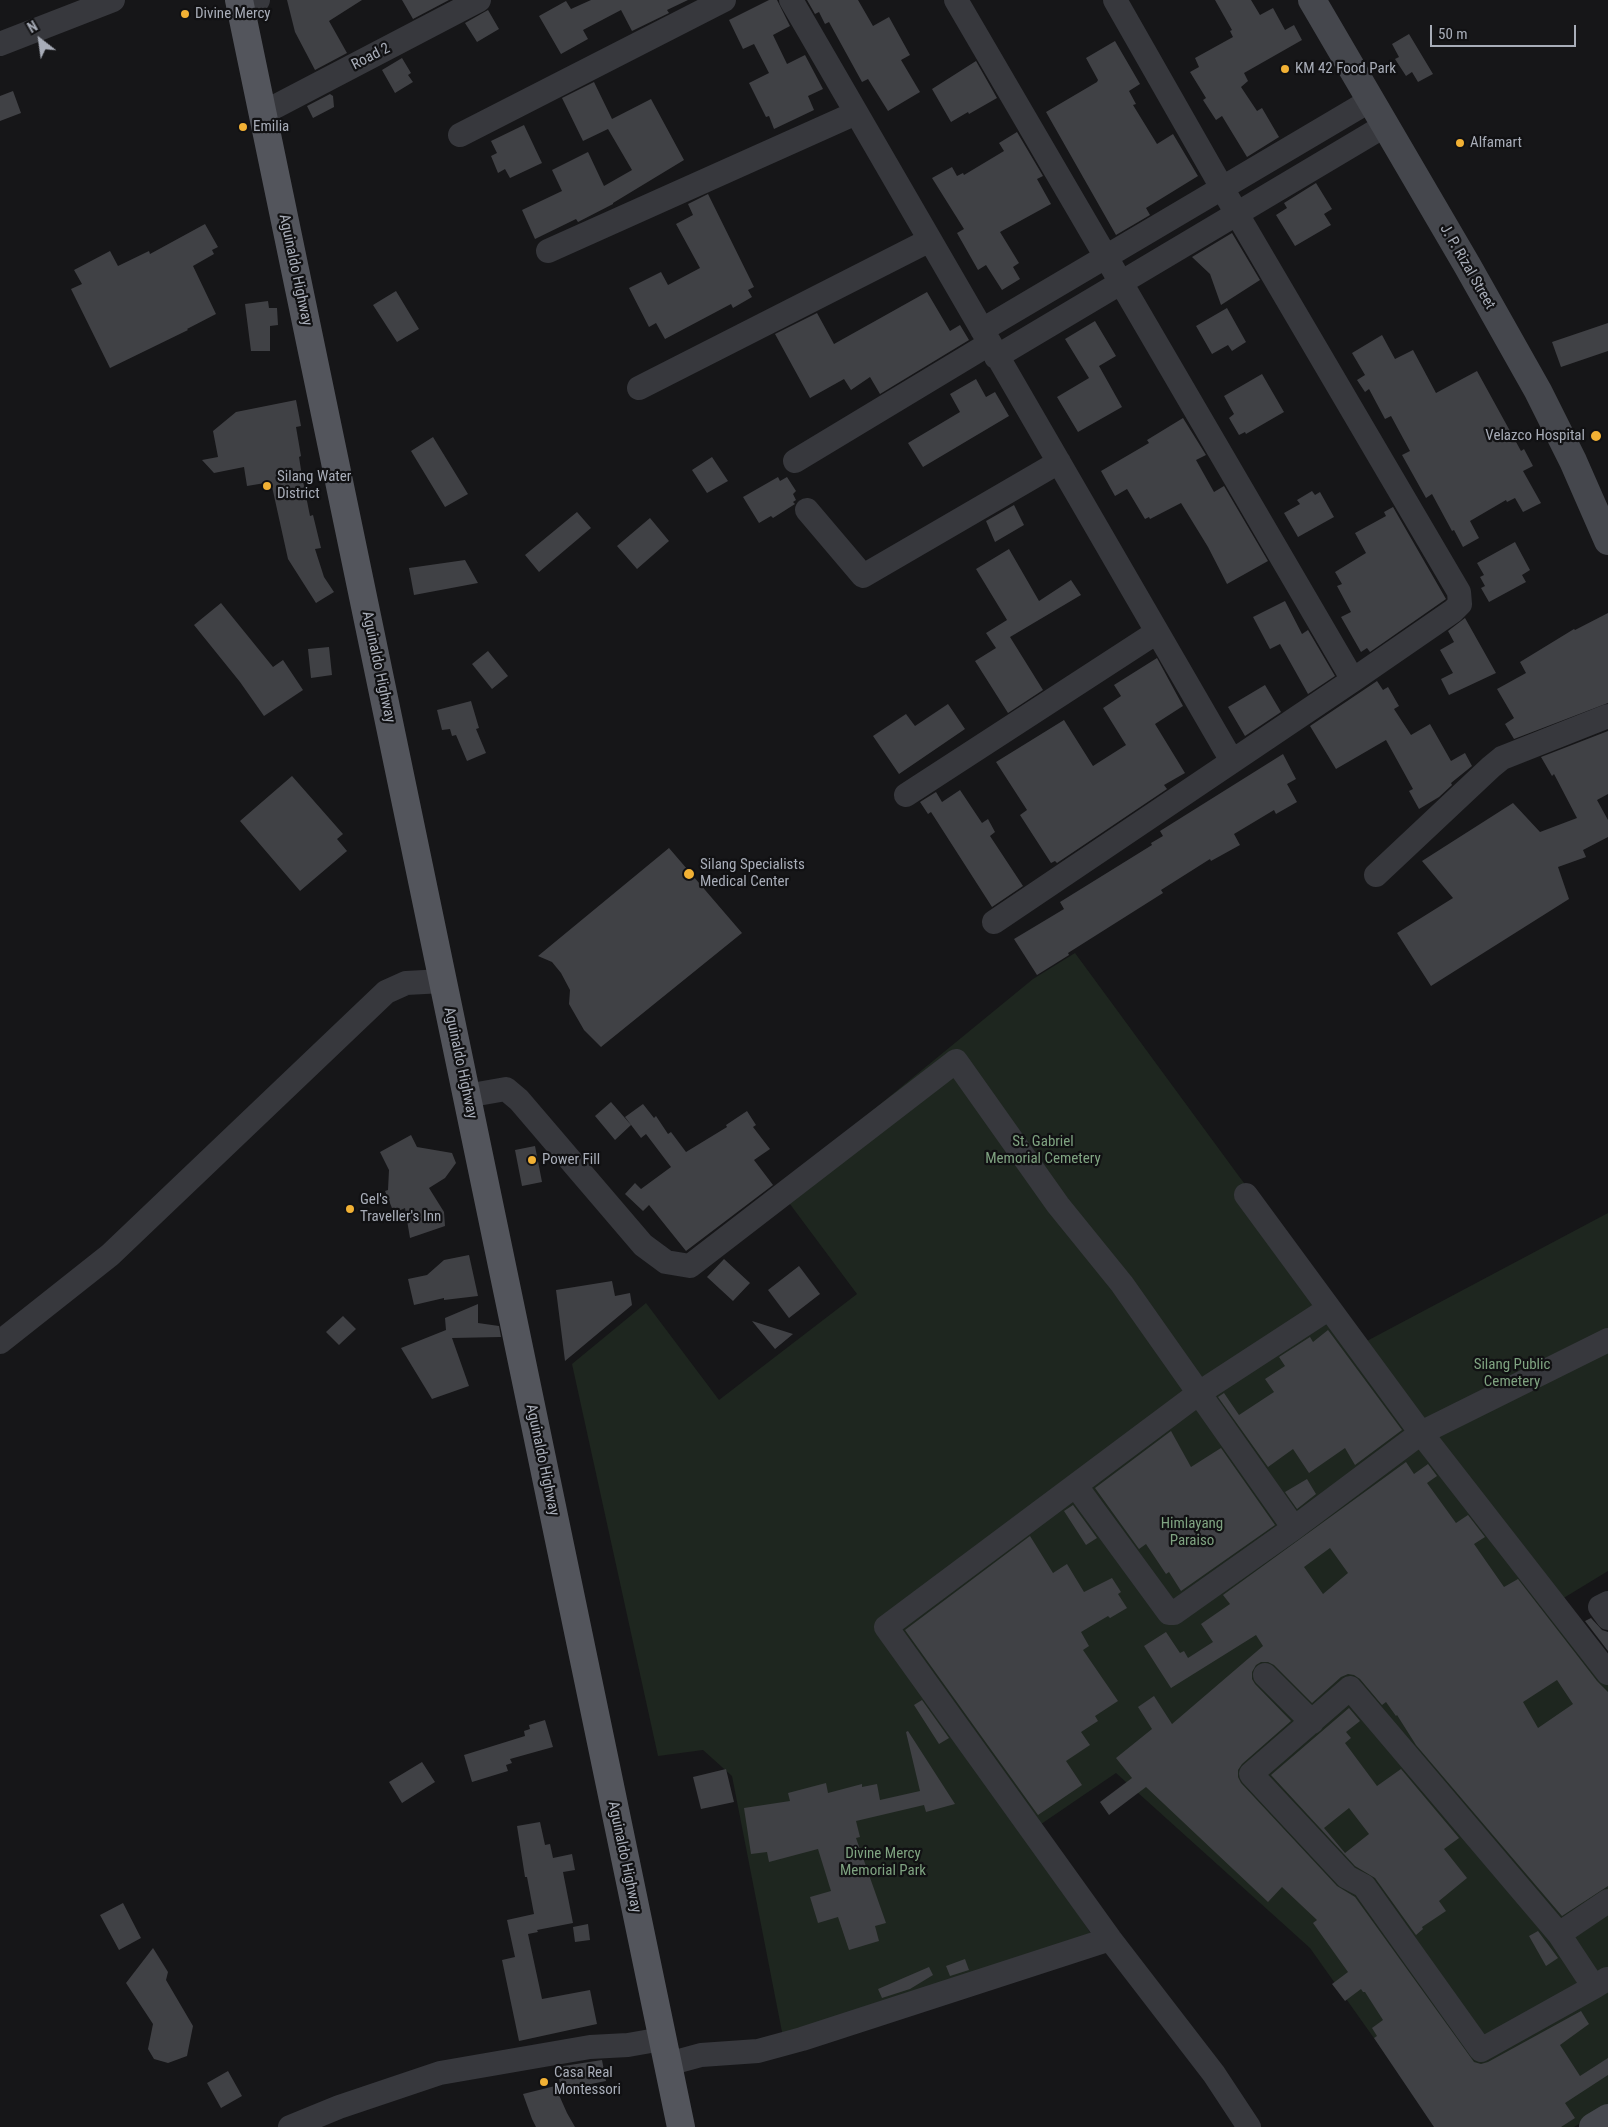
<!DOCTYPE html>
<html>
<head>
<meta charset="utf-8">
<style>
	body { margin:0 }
	#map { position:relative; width:1608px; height:2127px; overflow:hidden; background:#161618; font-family:"Roboto Condensed",sans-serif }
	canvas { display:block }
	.north { position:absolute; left:15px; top:15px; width:50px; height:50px; -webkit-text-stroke:4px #111113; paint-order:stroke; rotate:330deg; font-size:14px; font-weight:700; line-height:20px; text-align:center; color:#a8adb8 }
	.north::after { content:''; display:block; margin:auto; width:18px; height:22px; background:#a8adb8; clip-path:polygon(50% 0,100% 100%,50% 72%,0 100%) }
	.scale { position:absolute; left:1430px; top:25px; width:146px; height:22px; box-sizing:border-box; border:2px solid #a8adb8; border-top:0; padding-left:6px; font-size:15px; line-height:18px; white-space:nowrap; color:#a8adb8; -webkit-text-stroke:4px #111113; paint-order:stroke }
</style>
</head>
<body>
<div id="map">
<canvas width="1608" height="2127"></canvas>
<div class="north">N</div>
<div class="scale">50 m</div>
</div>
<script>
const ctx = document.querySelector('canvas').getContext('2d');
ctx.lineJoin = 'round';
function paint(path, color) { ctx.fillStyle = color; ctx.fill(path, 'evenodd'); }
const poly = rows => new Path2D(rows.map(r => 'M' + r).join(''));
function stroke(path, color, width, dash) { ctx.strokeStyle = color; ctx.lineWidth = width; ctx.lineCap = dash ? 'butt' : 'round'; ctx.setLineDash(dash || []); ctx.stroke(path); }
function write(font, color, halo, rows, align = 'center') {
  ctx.font = font + ' "Roboto Condensed",sans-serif'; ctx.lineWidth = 4.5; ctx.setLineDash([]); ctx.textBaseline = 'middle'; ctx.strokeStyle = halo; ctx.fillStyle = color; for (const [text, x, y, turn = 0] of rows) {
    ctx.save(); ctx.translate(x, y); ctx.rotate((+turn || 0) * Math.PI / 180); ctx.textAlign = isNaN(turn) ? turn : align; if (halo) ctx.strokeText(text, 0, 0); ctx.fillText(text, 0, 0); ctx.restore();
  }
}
const green = poly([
	[1075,953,1238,1175,1365,1342,1608,1213,1608,1571,1562,1599,1608,1663,1608,2106,1574,2127,1437,2127,1310,1948,1116,1773,1025,1835,1092,1935,783,2037,732,1776,703,1750,658,1756,572,1364,646,1303,719,1400,857,1294,778,1188,1033,979]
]);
const building = poly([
	[287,0,362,0,329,21,347,53,315,70,295,32],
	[402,0,449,0,413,19],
	[591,0,688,0,667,10,669,13,632,31,621,10,583,30,588,39,561,54,539,16,566,1,571,9],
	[769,0,777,0,790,26,773,35,787,64,805,55,823,89,808,96,814,110,774,129,769,116,766,117,749,83,769,73,754,44,743,49,729,20],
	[807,0,858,0,873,26,889,17,910,55,901,60,920,92,888,111,868,79,862,82,829,22,825,24,819,12,815,14],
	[1215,0,1251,0,1260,15,1273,8,1285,30,1294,25,1302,40,1244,73,1248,81,1241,87,1257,111,1262,108,1279,137,1247,157,1222,116,1216,120,1203,100,1206,98,1190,72,1199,67,1195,58,1233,37,1230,31,1232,30],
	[488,10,499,29,477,42,465,23],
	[1409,34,1433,74,1418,82,1412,72,1406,76,1395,59,1399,57,1392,44],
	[1115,41,1140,84,1129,91,1136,104,1133,105,1157,144,1173,134,1198,176,1146,208,1150,215,1116,235,1046,112,1097,82,1098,80,1086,58],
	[402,58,411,73,408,75,413,82,395,93,382,70],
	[976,61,997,98,969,114,968,112,951,122,932,89],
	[594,82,612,119,651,99,684,160,613,203,613,204,578,222,576,219,535,239,522,210,562,191,552,170,588,152,604,186,632,170,608,129,583,141,562,98],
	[13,91,21,113,0,121,0,96],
	[330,94,333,96,334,107,313,118,307,106],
	[524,125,542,163,510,178,505,169,498,173,491,156,497,153,491,141],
	[1017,132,1043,176,1037,179,1051,204,1000,232,1019,263,1013,267,1020,279,1002,290,986,265,978,270,957,233,964,229,932,178,952,167,957,176,963,173,964,175,1004,151,999,143],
	[1316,183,1332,209,1324,214,1331,225,1295,246,1276,215,1287,208,1284,203],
	[708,194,754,287,748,290,752,297,733,308,731,304,665,339,656,323,649,327,629,288,661,272,668,285,700,268,676,224,693,215,688,204],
	[205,224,218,247,212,250,214,254,193,266,216,314,187,329,188,330,110,368,71,289,82,284,74,270,110,251,118,266,149,251,150,254],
	[1232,233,1260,280,1221,305,1210,274,1192,257],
	[396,291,419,329,397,342,373,305],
	[927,292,950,331,960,325,969,340,880,394,870,377,851,390,844,379,810,398,775,334,817,313,834,344],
	[268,301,269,308,277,308,278,325,270,326,270,351,251,351,245,304],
	[1227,308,1246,342,1232,351,1228,345,1212,354,1196,326],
	[1095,321,1116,356,1099,366,1122,407,1078,432,1057,397,1089,378,1065,339],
	[1608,323,1608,351,1561,367,1552,342],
	[1382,335,1395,359,1413,350,1436,393,1477,371,1521,451,1524,449,1533,466,1523,471,1541,503,1523,512,1515,498,1507,502,1506,500,1470,521,1479,538,1463,547,1454,530,1452,531,1432,494,1426,498,1402,455,1410,451,1391,416,1385,419,1369,389,1365,392,1357,380,1365,375,1352,353],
	[1262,374,1284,412,1246,434,1245,432,1239,435,1229,418,1234,414,1224,396],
	[976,379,986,397,995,392,1009,416,923,467,908,443,960,412,950,394],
	[296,400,301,426,296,427,301,456,299,457,302,476,310,516,313,515,321,548,315,549,324,577,334,592,316,603,288,559,271,482,247,486,244,467,214,473,202,460,218,457,213,431,236,412],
	[1183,418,1206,455,1196,460,1214,492,1224,486,1268,561,1227,584,1208,547,1181,503,1150,519,1149,517,1145,519,1127,489,1115,496,1101,471,1149,443,1147,440],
	[433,437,468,494,445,507,411,451],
	[712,457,728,481,707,493,692,470],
	[778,477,780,481,787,477,796,491,793,494,796,500,793,502,795,504,773,518,771,516,759,523,743,497],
	[1312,491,1315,495,1320,492,1334,517,1298,537,1284,513,1300,504,1297,500],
	[1014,505,1024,525,995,542,986,521],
	[1393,507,1446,599,1370,652,1367,648,1361,652,1341,617,1351,612,1337,586,1342,584,1335,572,1366,553,1355,533,1386,516,1384,512],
	[577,512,591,528,539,572,525,555],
	[650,518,669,541,637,569,617,546],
	[1515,542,1530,570,1522,575,1526,582,1489,602,1481,588,1485,586,1480,577,1484,575,1477,563],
	[1009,549,1039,601,1071,580,1081,595,1010,637,1043,690,1008,713,975,661,996,648,986,633,1007,620,976,569],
	[465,560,478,583,414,595,409,568],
	[1285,601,1302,634,1308,630,1335,676,1308,694,1280,644,1270,649,1253,617],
	[221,603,273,667,283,660,303,690,264,716,240,682,194,625],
	[1608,613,1608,703,1514,739,1505,724,1514,718,1497,689,1526,673,1520,662,1574,629,1575,630],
	[1465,618,1496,673,1449,695,1441,679,1453,673,1440,650,1454,642,1448,631],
	[329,647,332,675,311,678,308,649],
	[488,651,508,676,492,689,472,664],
	[1157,658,1183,706,1155,724,1185,773,1164,785,1167,789,1057,863,1055,861,1051,863,1020,815,1027,810,996,762,1064,720,1093,766,1126,745,1103,708,1121,696,1114,685],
	[1377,681,1383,690,1388,687,1399,706,1394,709,1411,735,1430,724,1451,761,1465,753,1472,766,1451,783,1452,785,1439,797,1419,809,1409,791,1413,789,1386,740,1336,769,1310,726],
	[1265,685,1281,712,1245,736,1228,707],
	[471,701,479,728,476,729,486,753,467,761,456,735,452,736,450,729,442,730,437,710],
	[948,704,965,729,899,774,873,736,906,714,915,726],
	[1608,731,1608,794,1597,800,1608,820,1608,837,1583,850,1586,857,1558,867,1569,899,1431,986,1397,933,1453,898,1422,861,1513,803,1540,832,1577,818,1554,774,1552,776,1541,757],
	[1283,754,1296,779,1287,784,1297,802,1276,814,1274,810,1234,834,1240,845,1211,861,1210,859,1161,890,1163,893,1068,953,1069,955,1037,975,1014,939,1064,909,1060,902,1152,845,1151,843,1163,836,1160,831],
	[292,776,343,834,337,839,347,851,300,891,240,821],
	[960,790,982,823,988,819,995,832,990,836,1023,886,992,907,931,812,928,814,920,802,936,792,942,802],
	[669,848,742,933,601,1047,584,1030,569,1004,570,990,561,973,552,962,538,956],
	[611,1102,631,1125,615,1140,595,1116],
	[643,1104,654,1118,656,1116,668,1134,671,1132,686,1152,727,1127,726,1125,747,1111,756,1125,753,1127,770,1149,754,1160,773,1185,686,1251,649,1205,643,1211,625,1194,635,1183,641,1189,671,1167,646,1134,641,1138,625,1117],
	[411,1135,417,1147,452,1153,456,1163,445,1178,429,1188,444,1212,445,1226,410,1238,405,1208,394,1213,385,1191,388,1190,389,1170,380,1152],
	[535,1146,542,1182,522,1186,515,1150],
	[469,1255,478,1296,444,1300,444,1298,414,1305,408,1279,427,1275,444,1260],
	[724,1259,750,1283,733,1301,707,1277],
	[799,1266,820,1294,789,1318,768,1290],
	[612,1281,615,1296,630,1293,632,1305,565,1361,556,1290],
	[478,1304,478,1323,499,1326,501,1337,452,1338,469,1386,432,1399,401,1348,446,1330,445,1318],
	[343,1316,356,1329,339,1345,326,1332],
	[752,1321,793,1334,775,1349],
	[1328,1330,1402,1430,1355,1465,1345,1448,1309,1473,1293,1449,1268,1467,1218,1397,1224,1393,1239,1415,1274,1392,1265,1379,1285,1366,1279,1357,1310,1337,1313,1342],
	[1171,1431,1191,1467,1221,1448,1275,1525,1181,1591,1169,1572,1166,1574,1146,1544,1139,1549,1095,1488],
	[1406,1462,1414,1474,1428,1464,1437,1476,1427,1483,1456,1523,1468,1515,1485,1537,1474,1544,1504,1587,1518,1579,1597,1681,1608,1692,1608,1886,1562,1916,1416,1745,1397,1715,1396,1716,1386,1702,1382,1705,1360,1679,1354,1675,1348,1674,1341,1677,1312,1703,1274,1665,1268,1662,1261,1662,1256,1665,1252,1672,1252,1679,1255,1684,1291,1721,1242,1764,1238,1770,1238,1777,1241,1783,1337,1886,1355,1897,1474,2062,1481,2064,1488,2062,1581,2011,1589,2024,1560,2045,1580,2076,1608,2058,1608,2075,1565,2103,1575,2118,1561,2127,1434,2127,1374,2038,1377,2036,1372,2028,1383,2020,1365,1992,1363,1992,1361,1989,1345,2001,1332,1984,1348,1972,1313,1923,1317,1920,1282,1887,1268,1902,1146,1787,1109,1815,1100,1802,1132,1778,1116,1758,1152,1729,1138,1707,1154,1696,1172,1724,1263,1646,1256,1635,1171,1688,1144,1646,1166,1632,1180,1653,1184,1651,1188,1658,1213,1642,1201,1624,1230,1604,1223,1595],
	[1330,1548,1348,1573,1323,1594,1304,1567],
	[1557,1680,1573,1704,1538,1728,1523,1702],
	[1307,1479,1316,1494,1297,1509,1285,1492],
	[1073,1505,1097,1538,1086,1545,1064,1511],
	[1030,1536,1053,1573,1067,1564,1084,1592,1112,1578,1121,1592,1118,1594,1127,1608,1110,1618,1108,1616,1081,1632,1089,1646,1083,1650,1118,1701,1095,1716,1098,1721,1081,1732,1090,1745,1066,1761,1082,1785,1038,1815,905,1630],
	[1591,1618,1602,1630,1608,1632,1608,1651,1585,1621],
	[922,1700,949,1738,939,1744,914,1705],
	[1349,1708,1360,1721,1346,1732,1351,1738,1345,1743,1377,1786,1401,1769,1459,1838,1444,1849,1467,1878,1439,1901,1446,1911,1422,1927,1423,1929,1416,1935,1375,1878,1355,1866,1271,1775],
	[1349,1808,1369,1834,1345,1853,1324,1828],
	[545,1720,553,1747,510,1759,512,1763,506,1765,508,1771,472,1782,464,1755,525,1736,524,1731,530,1729,529,1725],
	[908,1731,955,1804,926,1812,924,1805,856,1821,860,1837,856,1838,886,1923,875,1926,879,1941,849,1950,838,1917,818,1923,810,1897,831,1891,818,1849,769,1862,767,1852,751,1854,744,1808,790,1801,788,1793,826,1783,828,1793,862,1784,862,1787,877,1784,880,1800,920,1791,906,1732],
	[422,1762,435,1782,402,1803,389,1782],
	[726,1769,734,1802,701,1809,693,1777],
	[540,1822,545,1845,550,1844,553,1858,572,1854,575,1870,563,1872,573,1923,537,1930,538,1932,528,1934,542,1999,590,1990,597,2024,519,2041,502,1960,515,1957,507,1920,534,1914,527,1877,525,1877,517,1826],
	[123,1903,141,1938,119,1950,100,1915],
	[588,1924,590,1940,575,1942,573,1927],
	[1538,1931,1558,1958,1546,1966,1529,1936],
	[153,1948,168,1972,166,1980,193,2026,187,2056,168,2063,154,2059,148,2049,153,2024,126,1983],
	[965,1959,969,1970,950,1976,946,1966],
	[929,1967,933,1975,910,1989,882,1998,878,1989],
	[602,2060,606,2081,561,2090,557,2067],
	[228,2071,242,2096,221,2108,207,2083],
	[555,2086,567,2113,575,2127,536,2127,532,2119,523,2094]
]);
const street = poly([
	[791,0,1232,761],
	[956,0,1353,680],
	[241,9,258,0],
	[0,44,113,0],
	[263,113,479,0],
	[460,135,724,0],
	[548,251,856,113],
	[982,330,1371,100],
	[996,357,1386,125],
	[639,388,930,240],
	[795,461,989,344],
	[807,510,863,576,1059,462],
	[906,795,1157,632],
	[1376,875,1491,767,1502,758,1608,716],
	[994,922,1353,680,1453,611,1460,604,1459,592,1237,214,1115,0],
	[466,1096,506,1089,519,1100,643,1245,666,1262,690,1266,956,1061,1058,1205,1122,1284,1294,1528],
	[1246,1195,1421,1433,1608,1673],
	[0,1342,110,1255,386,992,406,983,443,981],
	[1076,1486,1169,1613,1174,1613,1294,1528,1421,1433,1608,1340],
	[1608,1603,1600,1607,1608,1618],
	[1265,1675,1312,1722],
	[1559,1934,1350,1688,1251,1774,1347,1877,1364,1886,1481,2050,1594,1987],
	[1607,1979,1594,1987,1559,1934,1608,1901],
	[668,2064,701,2055,758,2051,802,2039,1110,1939],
	[290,2127,339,2107,440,2073,590,2047,628,2045,662,2039],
	[1249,2127,1214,2074,1110,1939,886,1627,1199,1393,1328,1309]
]);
const secondary = poly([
	[1312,0,1467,265,1538,391,1573,461,1608,541],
	[1593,2127,1608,2118]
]);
const primary = poly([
	[239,0,681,2127]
]);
const markers = [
	[185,14,5,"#f2b134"],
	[1285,69,5,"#f2b134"],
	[243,127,5,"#f2b134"],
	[1460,143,5,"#f2b134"],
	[1596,436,6,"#f2b134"],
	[267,486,5,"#f2b134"],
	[689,874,6,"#f2b134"],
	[532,1160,5,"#f2b134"],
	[350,1209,5,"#f2b134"],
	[544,2082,5,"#f2b134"]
];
const poiNames = [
	["Divine Mercy",195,14],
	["KM 42 Food Park",1295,69],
	["Emilia",253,127],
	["Alfamart",1470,143],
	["Velazco Hospital",1585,436,"right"],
	["Silang Water",277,477],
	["District",277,494],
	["Silang Specialists",700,865],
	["Medical Center",700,882],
	["Power Fill",542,1160],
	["Gel's",360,1200],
	["Traveller's Inn",360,1217],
	["Casa Real",554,2073],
	["Montessori",554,2090]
];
const streetNames = [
	["Road 2",371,57,-27],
	["J. P. Rizal Street",1467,267,60],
	["Aguinaldo Highway",295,270,78],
	["Aguinaldo Highway",378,667,78],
	["Aguinaldo Highway",460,1063,78],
	["Aguinaldo Highway",542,1460,78],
	["Aguinaldo Highway",624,1857,78]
];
const parkNames = [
	["St. Gabriel",1043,1142],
	["Memorial Cemetery",1043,1159],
	["Silang Public",1512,1365],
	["Cemetery",1512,1382],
	["Himlayang",1192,1524],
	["Paraiso",1192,1541],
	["Divine Mercy",883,1854],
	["Memorial Park",883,1871]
];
paint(green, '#1e261f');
paint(building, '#404145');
stroke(street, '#37383d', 24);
stroke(secondary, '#45474d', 28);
stroke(primary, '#53555c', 28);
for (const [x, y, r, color] of markers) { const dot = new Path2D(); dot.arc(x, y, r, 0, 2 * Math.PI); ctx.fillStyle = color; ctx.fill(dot); stroke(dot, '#111113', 2); }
write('15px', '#a8adb8', '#111113', poiNames, 'left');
write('15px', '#a8adb8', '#111113', streetNames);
write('15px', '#7fa381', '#111113', parkNames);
</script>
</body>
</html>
